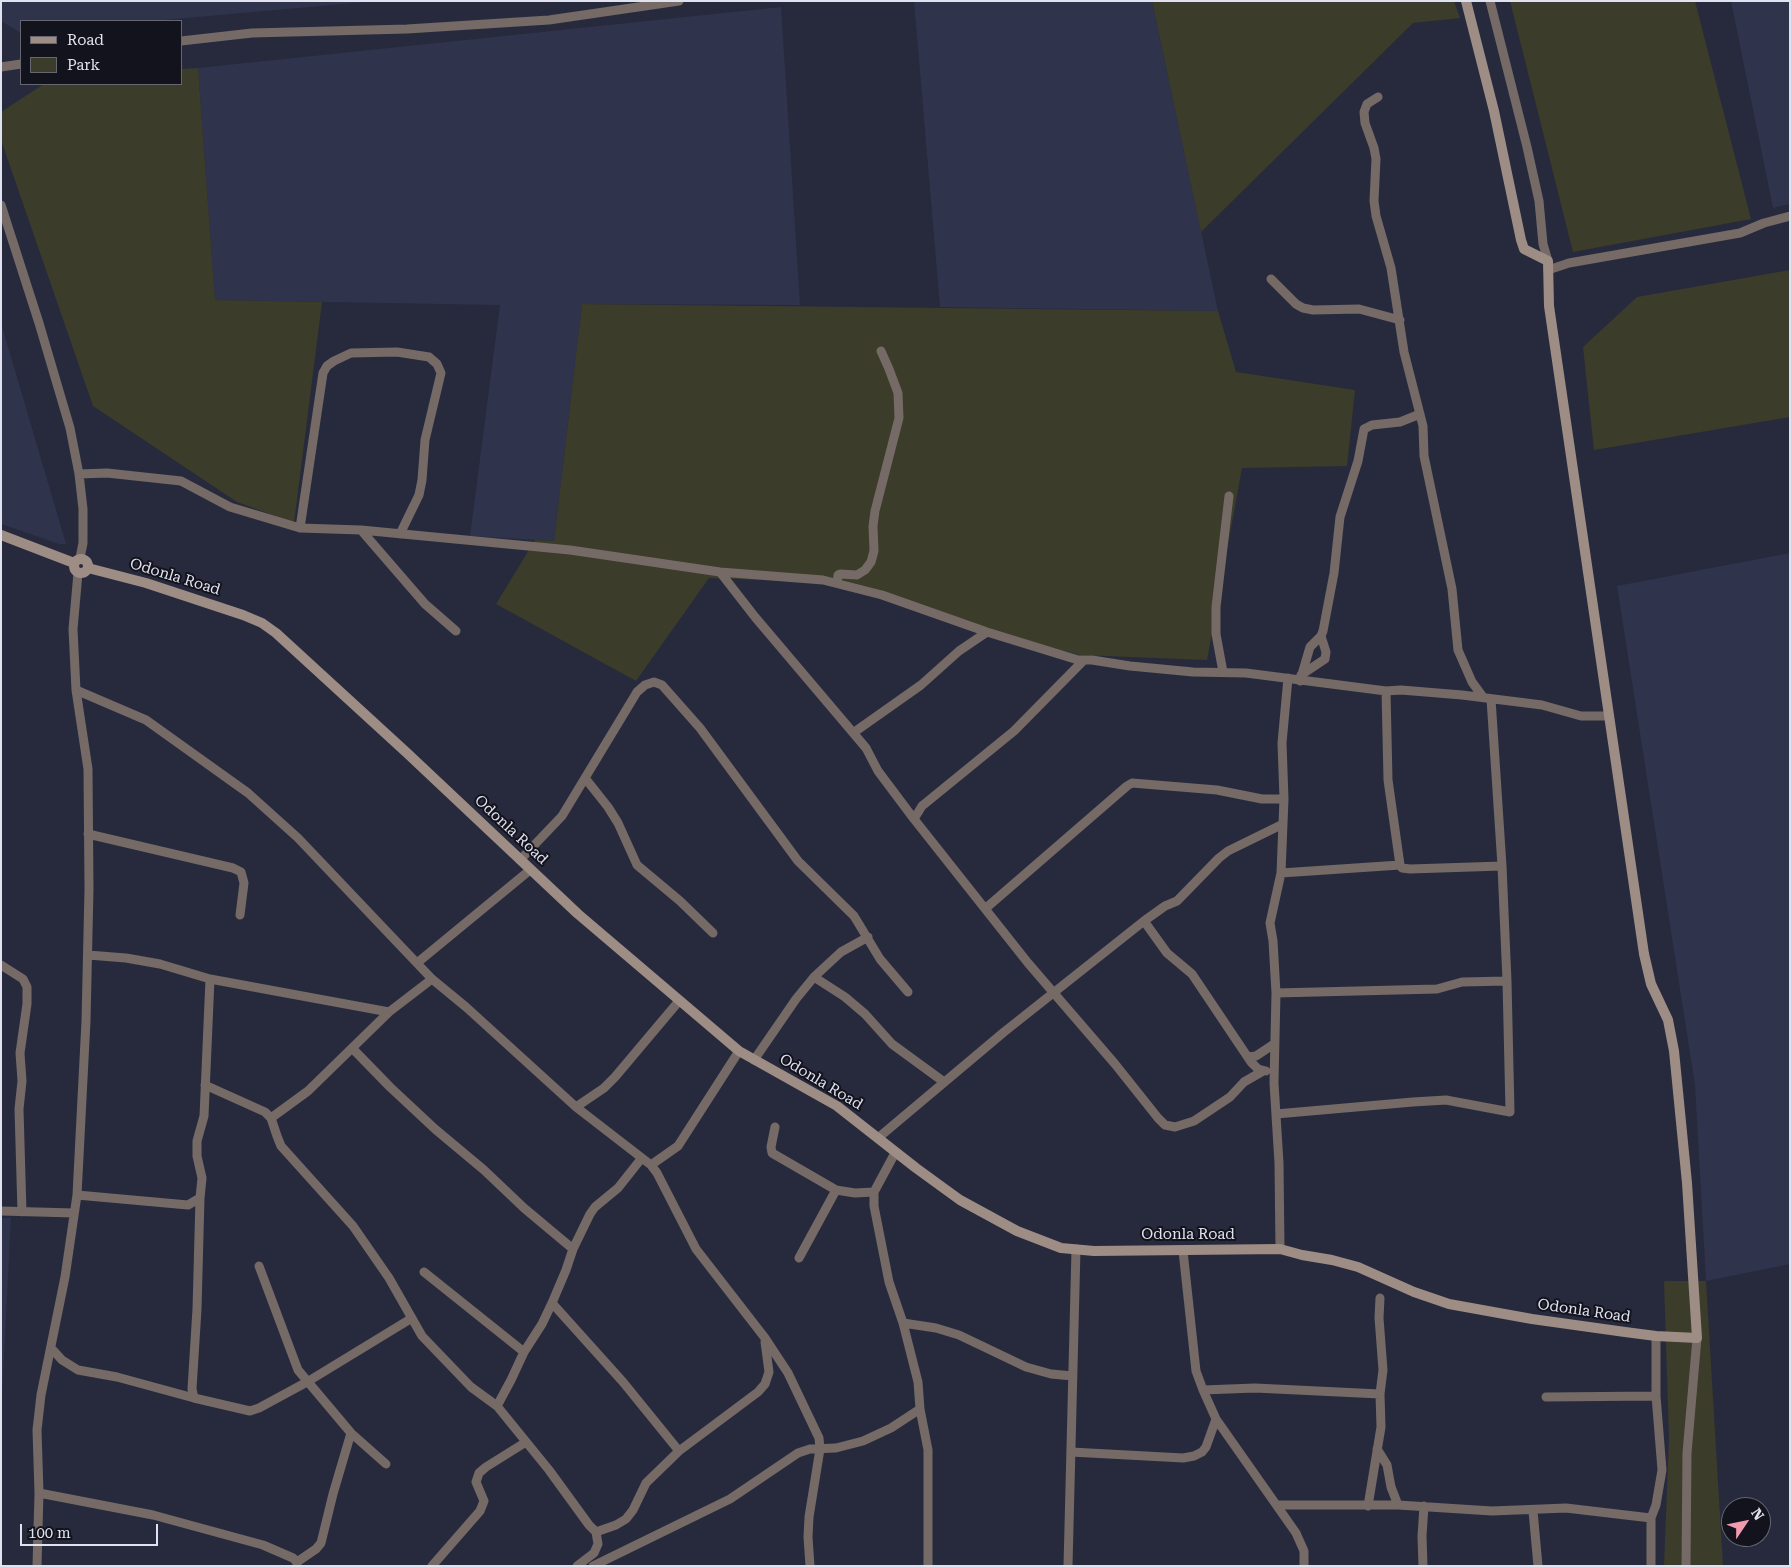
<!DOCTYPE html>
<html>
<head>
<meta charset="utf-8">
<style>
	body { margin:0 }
	#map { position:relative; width:1791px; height:1567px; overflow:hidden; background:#272a3d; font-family:"Roboto Serif",serif }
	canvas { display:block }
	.frame { position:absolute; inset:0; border:2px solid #e0e2ef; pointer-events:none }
	.legend { position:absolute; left:20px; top:20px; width:162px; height:65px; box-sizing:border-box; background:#12131c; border:1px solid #646670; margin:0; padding:6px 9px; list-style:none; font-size:15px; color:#e0e2ef }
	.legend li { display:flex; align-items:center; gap:10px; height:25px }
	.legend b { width:25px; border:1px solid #646670 }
	.north { position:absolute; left:1721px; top:1497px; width:50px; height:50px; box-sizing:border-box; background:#12131c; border:1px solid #646670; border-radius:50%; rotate:56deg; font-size:14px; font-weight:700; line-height:20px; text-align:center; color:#e0e2ef }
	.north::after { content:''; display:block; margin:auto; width:18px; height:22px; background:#f29aaf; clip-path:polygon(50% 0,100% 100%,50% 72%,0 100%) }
	.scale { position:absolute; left:20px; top:1524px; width:138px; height:22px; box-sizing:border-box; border:2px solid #e0e2ef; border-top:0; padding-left:6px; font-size:15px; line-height:18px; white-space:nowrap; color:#e0e2ef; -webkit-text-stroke:4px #12131c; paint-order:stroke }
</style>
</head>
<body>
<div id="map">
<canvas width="1791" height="1567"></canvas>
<div class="frame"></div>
<ul class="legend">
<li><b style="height:6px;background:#9e8d85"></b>Road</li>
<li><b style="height:14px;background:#3b3c29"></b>Park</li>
</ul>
<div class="north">N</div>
<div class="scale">100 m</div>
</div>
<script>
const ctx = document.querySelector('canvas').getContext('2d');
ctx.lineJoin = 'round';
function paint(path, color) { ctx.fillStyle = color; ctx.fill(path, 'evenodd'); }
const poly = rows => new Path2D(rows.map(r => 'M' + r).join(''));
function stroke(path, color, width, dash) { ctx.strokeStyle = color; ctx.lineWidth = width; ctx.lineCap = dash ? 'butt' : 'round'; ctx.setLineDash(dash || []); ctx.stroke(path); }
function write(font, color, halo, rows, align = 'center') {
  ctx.font = font + ' "Roboto Serif",serif'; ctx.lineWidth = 4; ctx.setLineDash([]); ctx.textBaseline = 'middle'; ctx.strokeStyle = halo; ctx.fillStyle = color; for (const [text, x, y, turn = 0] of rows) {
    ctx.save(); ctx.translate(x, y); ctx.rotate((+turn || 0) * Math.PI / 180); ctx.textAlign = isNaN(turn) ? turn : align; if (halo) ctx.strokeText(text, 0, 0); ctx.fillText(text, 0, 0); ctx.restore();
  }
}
const built = poly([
	[1,1,377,1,152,21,21,21,21,32,19,32,1,21],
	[914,1,1152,1,1218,311,940,307],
	[1731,1,1790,1,1790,204,1773,208],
	[781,7,800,305,582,304,554,541,470,536,500,305,215,300,198,68],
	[1,323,66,544,59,544,1,524],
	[1790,553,1790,1264,1706,1281,1695,1085,1617,586],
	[1,1218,11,1218,1,1415]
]);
const green = poly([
	[1152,1,1454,1,1460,18,1413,23,1201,232],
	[1510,1,1695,1,1751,219,1573,252],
	[198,68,215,300,322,302,294,523,237,502,93,406,1,140,1,112,44,84,181,84,181,69],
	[1790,270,1790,417,1594,450,1583,347,1637,297],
	[582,304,1218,311,1236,372,1355,390,1347,466,1242,468,1207,660,1079,655,949,620,880,598,815,582,709,578,636,681,496,604,535,540,554,541],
	[1664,1281,1706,1281,1723,1566,1664,1566,1669,1438]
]);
const street = poly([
	[1490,1,1527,147,1539,201,1543,244,1548,261],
	[181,41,252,33,407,29,549,20,679,1],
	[1,67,21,64],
	[1378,97,1367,104,1364,112,1365,123,1374,148,1376,159,1374,201,1376,216,1391,268,1404,352,1423,426,1424,456,1452,589,1458,650,1472,682,1483,697],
	[1,205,39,323,70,428,79,474,83,509,83,543,80,558],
	[1548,270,1569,263,1740,233,1764,223,1790,216],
	[1271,279,1296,304,1303,308,1313,310,1359,309,1400,320],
	[79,474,107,473,181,481,230,507,300,528,361,530,570,550,720,572,823,580,882,595,987,632,1078,660,1092,660,1130,666,1193,672,1246,673,1386,691,1401,690,1462,695,1542,705,1581,716,1609,716],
	[300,528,323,373,327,366,334,361,351,353,397,352,429,357,437,364,441,373,425,440,422,480,419,495,400,534],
	[361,530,425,604,456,631],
	[720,572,755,617,866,748,878,771,914,819,1028,963,1115,1064,1158,1118,1165,1125,1175,1127,1194,1121,1230,1097,1244,1082,1263,1071],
	[837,583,838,575,840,574,857,575,865,570,871,562,874,551,873,526,875,511,899,418,898,393,889,369,881,351],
	[1223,672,1216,634,1216,607,1229,496],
	[1301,675,1325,659,1326,652,1321,636],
	[1300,681,1310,647,1321,636,1323,631,1334,573,1340,517,1358,461,1364,429,1372,425,1400,422,1420,414],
	[76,690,146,720,248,793,298,838,432,979,466,1007,576,1107,651,1165,657,1173,696,1249,765,1338,788,1373,819,1438,820,1449,809,1517,808,1537,810,1566],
	[1386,691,1388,780,1400,865,1402,868,1410,869,1502,866],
	[853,733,921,685,959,651,987,632],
	[585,778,608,807,618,823,637,865,680,901,713,933],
	[914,819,922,806,1014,731,1083,661],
	[88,834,233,868,241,872,244,883,240,915],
	[520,860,562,816,637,692,645,685,654,682,662,685,700,728,798,861,854,916,880,959,908,992],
	[1281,873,1400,865],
	[986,908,1127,786,1132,783,1217,790,1262,799,1284,799],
	[1144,921,1167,953,1192,974,1251,1062,1258,1069,1266,1071],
	[88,955,126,958,160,964,210,979,389,1012],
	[417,963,530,870],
	[1,965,23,979,27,987,27,1004,20,1053,22,1081,19,1109,22,1212],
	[814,977,845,997,865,1014,892,1044,944,1082],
	[210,979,204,1116,197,1141,197,1156,202,1178,200,1198,197,1309,192,1389,194,1398,250,1411,259,1408,307,1382,412,1318],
	[1276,993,1437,989,1462,982,1507,981],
	[353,1049,390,1087,435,1129,484,1170,524,1208,573,1249],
	[1248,1057,1256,1056,1274,1044],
	[754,1060,796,999,814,977,841,952,868,937],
	[205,1085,265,1112,271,1118,277,1136,281,1146,353,1226,389,1278,422,1336,471,1387,497,1406,549,1470,589,1525,596,1532,598,1544,594,1553,577,1566],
	[576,1107,604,1088,615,1077,679,1001],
	[1276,1114,1413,1102,1446,1100,1510,1112,1507,981,1502,866,1491,699],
	[271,1118,308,1091,389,1012,432,979],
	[775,1127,771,1147,772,1153,836,1190],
	[878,1138,1004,1032,1144,921,1165,906,1177,901,1219,858,1228,851,1283,824],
	[895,1153,874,1192,874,1206,889,1282,903,1323,918,1382,920,1409,928,1450,928,1566],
	[651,1165,678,1146,739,1051],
	[77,1195,188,1205,200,1198],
	[1,1211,74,1213],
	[1280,1249,1279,1163,1274,1083,1276,993,1273,941,1270,923,1281,873,1284,799,1282,743,1288,678],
	[1183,1251,1196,1371,1203,1390,1216,1419,1296,1533,1304,1551,1304,1566],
	[799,1258,836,1190,855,1193,874,1192],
	[259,1266,298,1370,351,1433,386,1464],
	[424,1272,524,1352],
	[552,1303,623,1382,679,1451],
	[903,1323,936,1328,959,1335,1026,1367,1051,1374,1073,1376],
	[51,1348,62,1360,78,1370,117,1377,194,1398],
	[1203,1390,1255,1388,1380,1394],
	[1546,1397,1656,1396],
	[497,1406,511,1380,524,1352,542,1324,552,1303,566,1270,573,1249,590,1214,595,1207,618,1188,641,1159],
	[1377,1449,1387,1465,1391,1487,1398,1505],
	[1071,1452,1183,1458,1194,1456,1202,1452,1206,1447,1216,1419],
	[39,1493,153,1515,263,1545,293,1558,297,1562,297,1566],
	[1277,1505,1398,1505,1492,1511,1566,1508,1651,1518],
	[1368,1506,1381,1427,1380,1394,1383,1370,1379,1318,1380,1298],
	[1533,1511,1538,1566],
	[596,1532,616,1525,626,1519,633,1510,646,1483,679,1451,758,1392,765,1384,769,1372,765,1342],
	[297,1562,316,1549,321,1543,333,1494,351,1433],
	[37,1566,39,1493,37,1430,41,1395,65,1277,77,1195,86,1021,89,889,88,769,76,690,73,629,78,573],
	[432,1566,480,1511,484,1501,476,1482,479,1473,486,1467,526,1442],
	[593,1566,730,1499,798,1453,810,1449,836,1448,863,1441,891,1428,920,1409],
	[1068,1566,1076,1249],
	[1423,1566,1422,1536,1424,1506],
	[1651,1566,1651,1518,1656,1505,1662,1470,1656,1396,1656,1336],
	[1686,1566,1687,1453,1697,1338]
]);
const secondary = poly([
	[1,535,74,563],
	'74 566a7 7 0 1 1 14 0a7 7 0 1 1-14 0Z',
	[88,568,146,583,243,615,262,623,276,633,407,753,578,914,739,1051,837,1106,916,1168,960,1200,1017,1231,1061,1248,1094,1251,1280,1249,1302,1255,1332,1260,1358,1267,1414,1292,1449,1304,1532,1319,1625,1332,1656,1336,1697,1338,1687,1183,1674,1051,1668,1020,1651,984,1644,954,1549,306,1548,261,1524,249,1521,240,1494,111,1466,1]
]);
const streetNames = [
	["Odonla Road",175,577,17],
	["Odonla Road",511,830,43],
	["Odonla Road",821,1082,31],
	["Odonla Road",1188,1235],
	["Odonla Road",1584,1311,8]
];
paint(built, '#2f334c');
paint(green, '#3b3c29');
stroke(street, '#756a65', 9);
stroke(secondary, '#9e8d85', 10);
write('15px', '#e0e2ef', '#12131c', streetNames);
</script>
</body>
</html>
